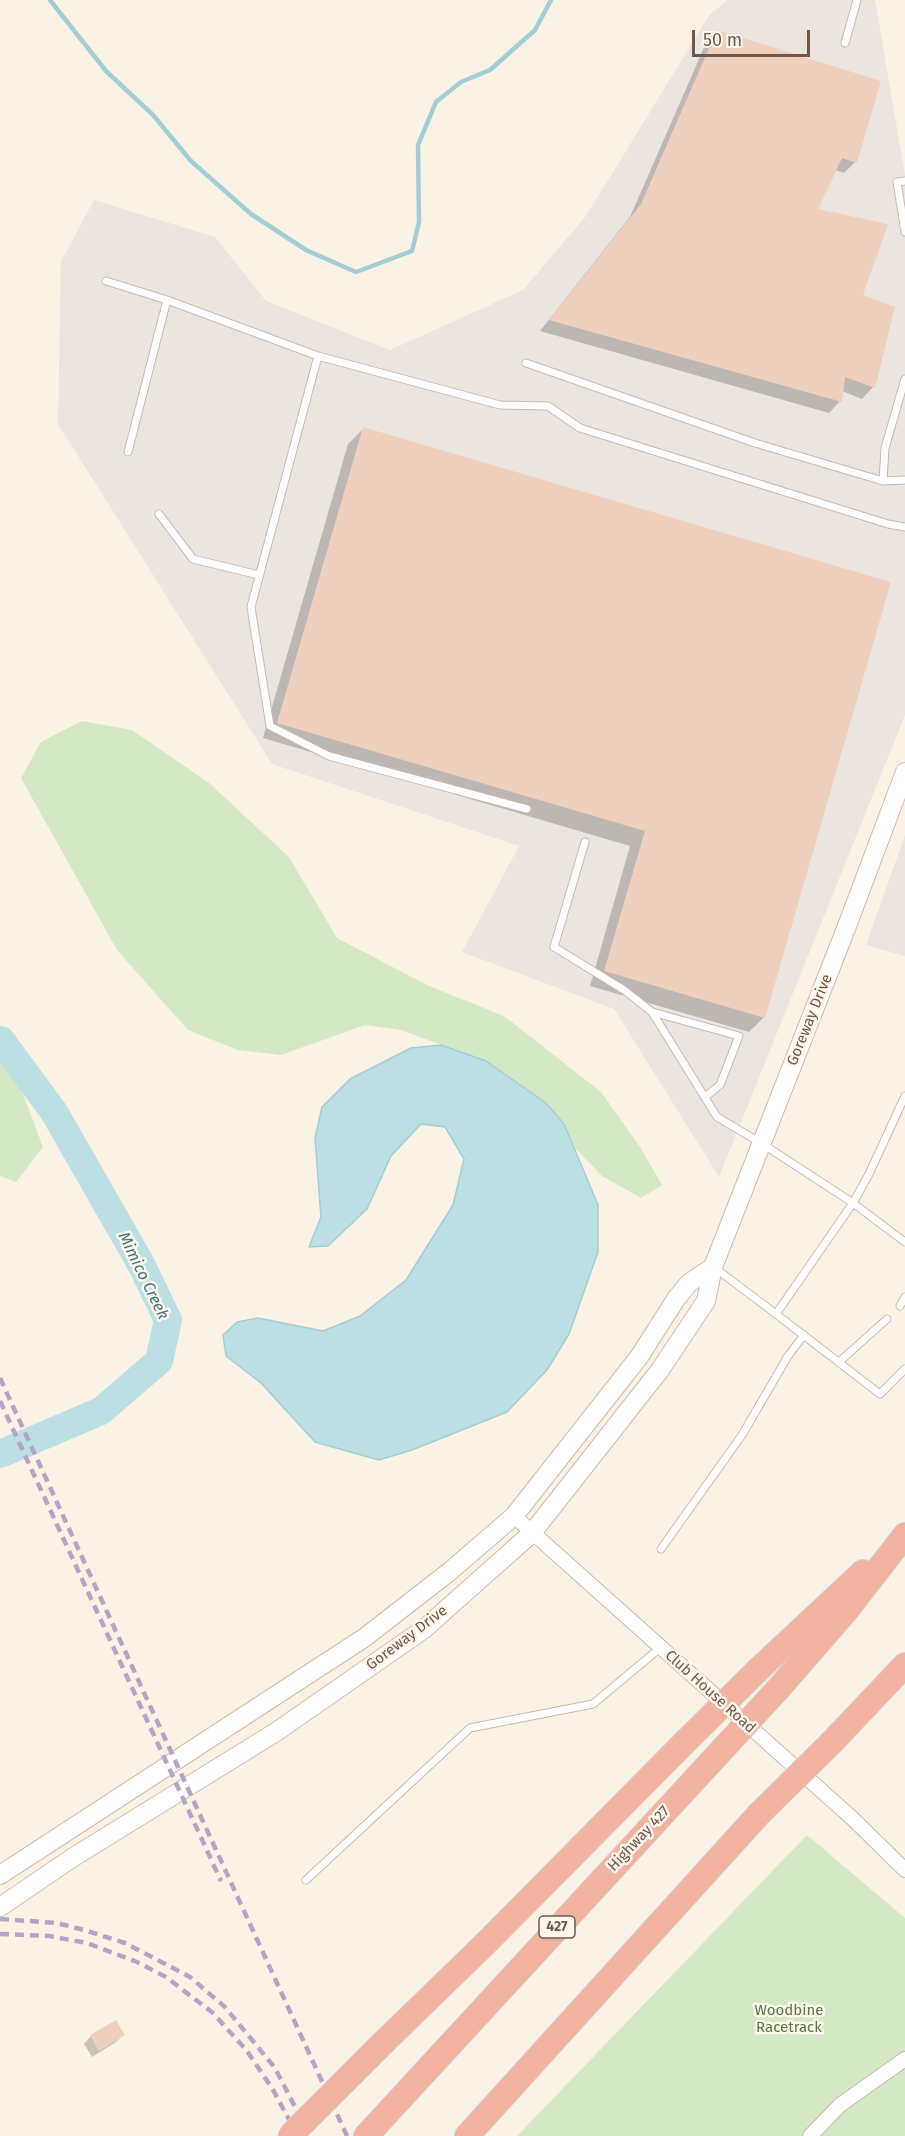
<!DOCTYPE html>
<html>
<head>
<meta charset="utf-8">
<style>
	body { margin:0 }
	#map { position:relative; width:905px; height:2136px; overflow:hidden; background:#fbf2e6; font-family:"Fira Sans",sans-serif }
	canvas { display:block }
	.scale { position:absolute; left:692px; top:30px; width:118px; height:27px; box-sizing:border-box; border:3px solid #72584c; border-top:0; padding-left:8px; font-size:18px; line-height:21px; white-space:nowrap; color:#72584c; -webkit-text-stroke:4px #fef6ec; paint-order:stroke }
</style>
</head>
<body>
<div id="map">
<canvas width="905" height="2136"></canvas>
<div class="scale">50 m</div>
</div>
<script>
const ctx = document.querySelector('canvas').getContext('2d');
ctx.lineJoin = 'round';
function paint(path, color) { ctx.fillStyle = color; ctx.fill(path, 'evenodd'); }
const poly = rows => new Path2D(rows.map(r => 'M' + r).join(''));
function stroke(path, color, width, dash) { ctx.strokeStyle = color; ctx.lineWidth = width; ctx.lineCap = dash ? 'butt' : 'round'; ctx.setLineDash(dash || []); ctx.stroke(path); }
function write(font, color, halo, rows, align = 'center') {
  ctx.font = font + ' "Fira Sans",sans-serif'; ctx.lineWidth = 5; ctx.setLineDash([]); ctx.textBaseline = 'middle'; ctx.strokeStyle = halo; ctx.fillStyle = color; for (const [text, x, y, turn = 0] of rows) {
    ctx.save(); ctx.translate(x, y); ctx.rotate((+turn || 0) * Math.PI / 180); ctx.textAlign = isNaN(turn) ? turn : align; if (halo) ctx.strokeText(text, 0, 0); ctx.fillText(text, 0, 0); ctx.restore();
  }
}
const industrial = poly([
	[728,0,875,0,905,175,905,715,719,1177,614,1009,462,952,519,846,272,764,58,424,61,261,94,200,215,237,266,301,390,350,523,290,586,216,710,14],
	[905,835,905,956,866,945]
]);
const green = poly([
	[82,721,132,730,209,783,289,857,337,938,429,986,504,1016,601,1092,640,1147,662,1185,641,1198,602,1176,575,1148,564,1124,486,1061,401,1030,365,1025,281,1055,238,1050,188,1030,117,950,21,778,41,742],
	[0,1033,43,1147,16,1182,0,1176],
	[807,1835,905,1918,905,2136,517,2136]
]);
const water = poly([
	[441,1045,486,1061,546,1103,564,1124,598,1205,598,1252,569,1334,547,1370,507,1412,412,1450,379,1460,315,1442,261,1383,226,1356,223,1335,237,1322,258,1318,323,1331,360,1316,406,1280,453,1205,464,1159,445,1127,421,1124,391,1156,367,1209,328,1246,309,1247,321,1217,315,1138,322,1107,350,1079,411,1048,441,1045]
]);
const shadow = poly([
	[718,31,855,162,844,173,835,170,816,210,862,296,873,387,862,399,842,391,840,401,829,413,540,331,630,217,706,43],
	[363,429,889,583,764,1017,749,1032,590,986,630,846,263,738,348,444],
	[123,2035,116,2042,92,2057,84,2044,91,2036]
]);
const stream = poly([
	[50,0,106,71,153,115,191,161,251,214,306,250,356,272,412,251,419,222,418,145,436,102,461,82,490,70,535,30,551,0],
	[0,1039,1,1040]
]);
const river = poly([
	[0,1454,101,1411,159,1361,168,1320,141,1264,54,1112,1,1040]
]);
const building = poly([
	[717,30,881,81,857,163,842,158,818,209,888,224,863,295,895,307,875,388,845,377,842,402,549,320,641,204],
	[363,427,891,582,765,1018,604,971,645,831,277,723],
	[116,2020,125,2035,99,2051,90,2035]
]);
const service = poly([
	[845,43,857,0],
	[905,181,897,182,905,232],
	[106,281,167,300],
	[526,363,755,443,883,481,905,480],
	[128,452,167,300,318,356],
	[883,481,885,448,905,379],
	[159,514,193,559,259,575],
	[527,809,329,756,270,726,251,607,318,356,500,405,548,406,580,428,888,524,905,527],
	[585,842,554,947,624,990,652,1012,717,1117,761,1143,853,1203,776,1314,715,1268],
	[652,1012,739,1036,720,1085,705,1097],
	[905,1096,869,1174,853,1203,905,1242],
	[900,1306,905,1297],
	[776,1314,880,1394,905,1369],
	[839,1362,887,1319],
	[661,1549,742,1435,788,1356,804,1335],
	[306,1880,470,1728,593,1704,660,1648]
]);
const minor = poly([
	[514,1516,853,1819,905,1870],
	[810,2136,840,2105,905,2059]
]);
const secondary = poly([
	[0,1875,364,1638,449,1572,514,1516,639,1357,676,1299,689,1283,713,1267],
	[0,1907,72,1858,276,1732,424,1629,532,1533,660,1370,706,1301,713,1267,847,926,905,772]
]);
const motorway = poly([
	[760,1668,863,1572],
	[779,1688,846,1611,905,1535],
	[832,1742,905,1665],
	[384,2042,487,1942,685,1742],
	[366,2136,709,1764],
	[467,2136,759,1814]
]);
const rail = poly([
	[0,1378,347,2136],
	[0,1401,221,1881],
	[0,1919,57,1923,84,1930,125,1943,190,1977,225,2007,275,2068,310,2136],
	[0,1934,49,1936,87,1943,137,1962,166,1977,213,2013,247,2051,272,2088,298,2136]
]);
const motorwayBridge = poly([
	[685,1742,760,1668],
	[709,1764,779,1688],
	[759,1814,832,1742],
	[290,2136,384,2042]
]);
const shields = [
	[557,1927,36]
];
const shieldNames = [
	["427",557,1927]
];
const streetNames = [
	["Goreway Drive",810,1020,-68],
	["Goreway Drive",407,1638,-37],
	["Club House Road",710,1692,42],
	["Highway 427",639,1839,-47]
];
const parkNames = [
	["Woodbine",789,2011],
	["Racetrack",789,2028]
];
const waterNames = [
	["Mimico Creek",143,1276,64]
];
paint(industrial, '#ebe5df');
paint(green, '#d4e8c5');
paint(water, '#bbdfe3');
stroke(water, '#a2ced4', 1.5);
paint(shadow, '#0003');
stroke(stream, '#a2ced4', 4.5);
stroke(river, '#bbdfe3', 28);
paint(building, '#efd0bf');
stroke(service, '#ccb9ad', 9);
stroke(minor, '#ccb9ad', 16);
stroke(secondary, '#d0bbad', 20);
stroke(motorway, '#d8d0cd', 26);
stroke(service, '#fff', 7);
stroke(minor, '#fff', 14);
stroke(secondary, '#fff', 18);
stroke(motorway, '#f1b3a0', 24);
stroke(rail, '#b4a5c4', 4.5, [9, 6]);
stroke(motorwayBridge, '#d8d0cd', 26, []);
stroke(motorwayBridge, '#f1b3a0', 24);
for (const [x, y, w] of shields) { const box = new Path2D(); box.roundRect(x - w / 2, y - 11, w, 22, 4.5); ctx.fillStyle = '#fef6ec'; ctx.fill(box); stroke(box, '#72584c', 1.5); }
write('bold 14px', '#72584c', null, shieldNames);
write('15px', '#72584c', '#fef6ec', streetNames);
write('15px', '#557845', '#fef6ec', parkNames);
write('italic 16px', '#44767e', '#fef6ec', waterNames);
</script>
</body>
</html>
